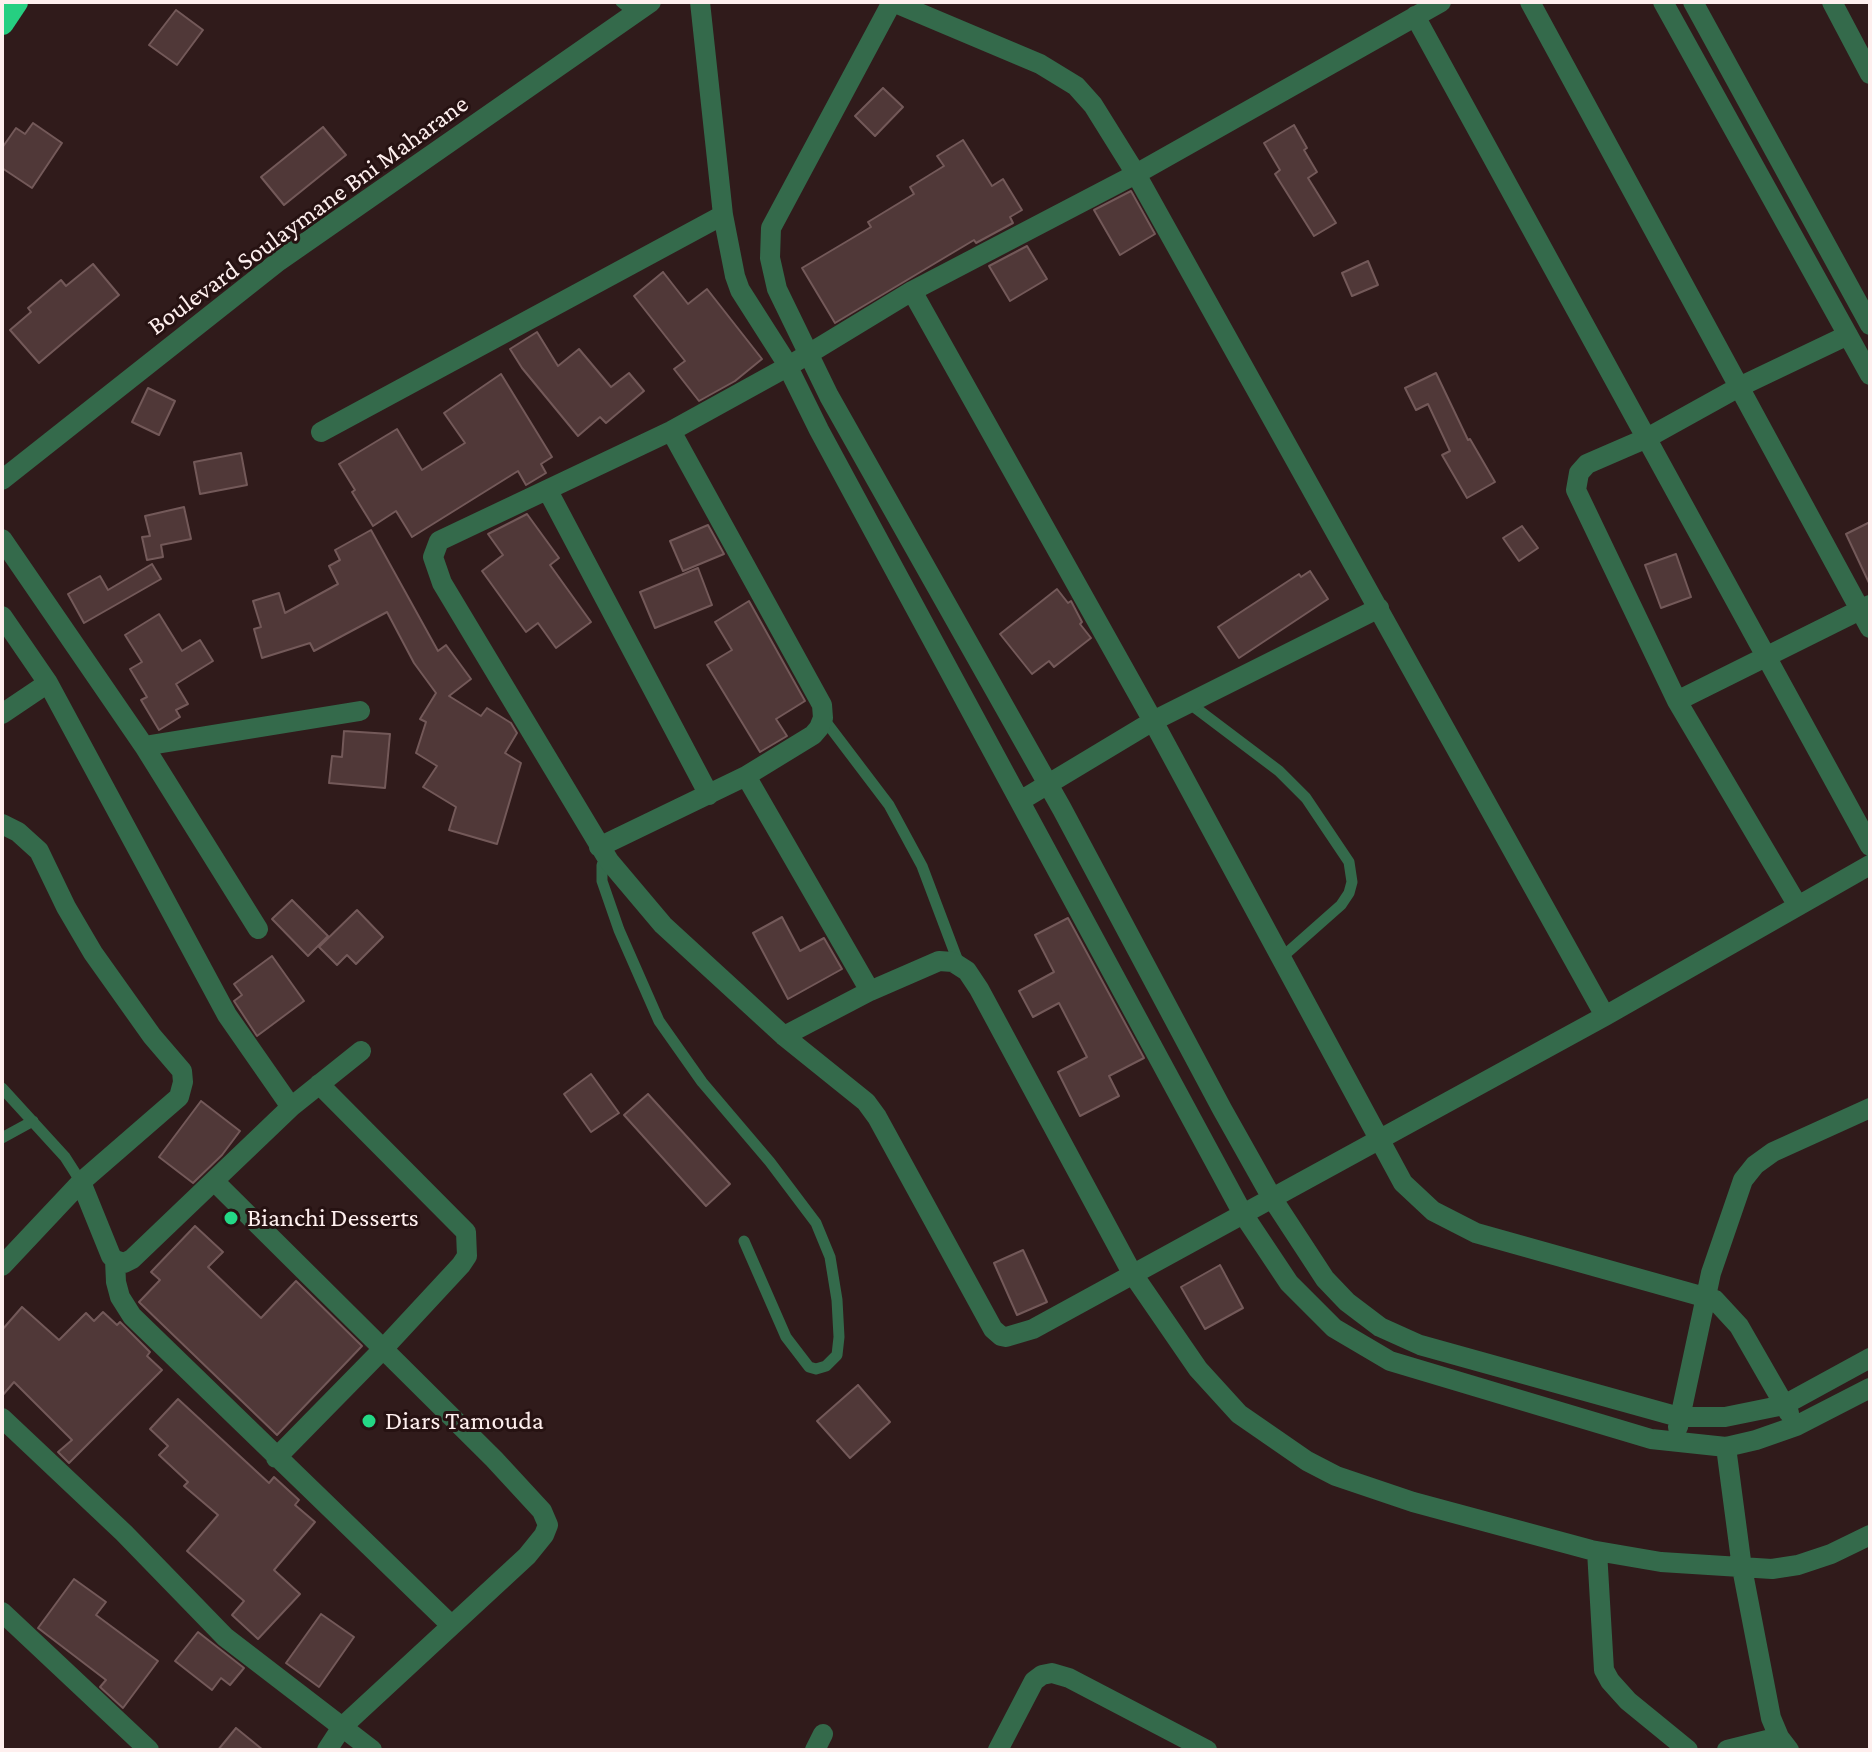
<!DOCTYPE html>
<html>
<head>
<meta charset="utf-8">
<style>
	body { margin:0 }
	#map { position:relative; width:1872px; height:1752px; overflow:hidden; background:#301b1b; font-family:"Crimson Pro",serif }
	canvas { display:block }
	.frame { position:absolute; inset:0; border:4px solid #feefee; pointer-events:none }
</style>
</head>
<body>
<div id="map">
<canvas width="1872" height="1752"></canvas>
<div class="frame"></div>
</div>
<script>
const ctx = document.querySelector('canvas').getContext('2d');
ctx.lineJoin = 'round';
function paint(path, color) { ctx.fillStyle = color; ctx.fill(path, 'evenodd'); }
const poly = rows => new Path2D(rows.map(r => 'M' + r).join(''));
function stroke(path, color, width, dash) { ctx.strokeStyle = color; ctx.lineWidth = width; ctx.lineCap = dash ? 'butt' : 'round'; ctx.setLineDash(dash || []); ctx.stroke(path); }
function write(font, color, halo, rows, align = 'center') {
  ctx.font = font + ' "Crimson Pro",serif'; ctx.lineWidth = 6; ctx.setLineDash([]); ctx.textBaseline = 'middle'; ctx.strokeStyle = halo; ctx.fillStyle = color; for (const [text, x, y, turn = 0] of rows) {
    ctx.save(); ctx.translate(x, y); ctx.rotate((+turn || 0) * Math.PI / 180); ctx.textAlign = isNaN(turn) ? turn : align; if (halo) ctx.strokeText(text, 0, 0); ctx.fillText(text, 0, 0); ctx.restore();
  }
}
const building = poly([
	[176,10,203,30,177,65,149,45,176,10],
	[883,88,903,107,875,136,855,116,883,88],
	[33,123,62,143,32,188,2,168,2,148,16,128,25,134,33,123],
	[1294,125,1307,148,1304,150,1317,172,1308,178,1336,223,1314,236,1275,174,1280,170,1264,143,1294,125],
	[323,127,346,155,284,205,261,177,323,127],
	[963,140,992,186,1003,179,1022,210,1010,217,1013,223,976,243,974,240,835,323,802,268,871,227,868,222,914,194,910,187,944,166,937,156,963,140],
	[1131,191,1155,234,1120,255,1094,210,1131,191],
	[1027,246,1047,279,1010,301,989,266,1027,246],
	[1368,261,1378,285,1352,296,1342,273,1368,261],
	[93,264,119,295,39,363,10,330,31,312,28,308,61,280,66,286,93,264],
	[663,272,688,304,707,289,762,359,735,381,699,401,674,369,685,361,634,296,663,272],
	[537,332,558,366,579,349,611,387,629,373,644,391,606,423,600,417,578,436,522,368,510,349,537,332],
	[1436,373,1468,440,1470,439,1495,482,1467,498,1442,455,1450,451,1428,404,1416,410,1405,388,1436,373],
	[501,374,552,457,541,464,546,473,526,485,518,471,412,537,396,511,373,526,352,492,355,490,339,464,397,429,422,470,465,443,444,413,501,374],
	[148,388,175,401,159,435,132,422,148,388],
	[241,453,247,485,200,494,194,462,241,453],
	[184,507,191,539,161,545,163,557,147,560,142,537,150,536,145,516,184,507],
	[527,514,559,558,550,565,591,622,556,648,538,623,526,632,482,571,503,555,488,534,527,514],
	[1870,522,1870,585,1846,534,1870,522],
	[708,525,724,554,683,571,670,541,708,525],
	[1522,526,1538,548,1519,561,1503,538,1522,526],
	[371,530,438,651,446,645,471,679,449,696,481,716,487,708,511,723,517,733,505,753,521,763,497,844,449,830,456,807,423,787,437,766,416,753,426,722,420,719,436,693,414,663,387,612,314,651,310,643,262,658,254,629,261,627,253,601,279,593,285,613,338,584,329,566,340,560,335,550,371,530],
	[1676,554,1691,597,1661,608,1645,565,1676,554],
	[152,564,161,579,84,623,68,594,100,576,108,590,152,564],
	[698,568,712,605,655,628,640,592,698,568],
	[1310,571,1328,599,1239,658,1218,627,1299,574,1301,577,1310,571],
	[1057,589,1068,603,1071,601,1082,622,1080,624,1091,638,1054,667,1049,661,1032,674,1000,634,1057,589],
	[749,601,805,701,776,719,787,736,760,752,707,665,732,650,715,622,749,601],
	[159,614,182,651,200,640,213,661,176,684,188,704,176,710,180,717,159,730,141,700,147,697,130,669,142,662,125,635,159,614],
	[344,731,390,734,385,788,329,783,332,756,342,757,344,731],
	[292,900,328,936,308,956,272,919,292,900],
	[357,910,383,937,356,964,347,955,337,965,319,947,357,910],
	[782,917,800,951,824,938,842,969,788,999,753,933,782,917],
	[1068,918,1144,1058,1109,1076,1119,1096,1080,1116,1058,1072,1087,1057,1059,1003,1033,1017,1019,991,1054,972,1035,935,1068,918],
	[272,956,304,1001,257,1036,234,1001,242,995,234,984,272,956],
	[591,1074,619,1113,591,1132,564,1094,591,1074],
	[648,1094,730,1184,706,1206,624,1115,648,1094],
	[201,1101,240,1131,222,1155,193,1183,159,1157,201,1101],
	[195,1226,223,1252,208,1267,261,1318,296,1281,362,1346,277,1435,139,1302,160,1280,151,1272,195,1226],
	[1023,1250,1047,1302,1017,1315,994,1263,1023,1250],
	[1220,1265,1243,1308,1205,1329,1181,1287,1220,1265],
	[22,1307,59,1340,86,1313,94,1321,103,1312,117,1325,120,1322,150,1352,147,1356,162,1370,69,1463,58,1452,72,1440,14,1382,2,1396,2,1330,22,1307],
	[858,1385,890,1422,850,1458,817,1421,858,1385],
	[178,1399,269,1483,274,1477,299,1500,295,1505,315,1522,274,1570,300,1594,258,1639,232,1615,244,1601,187,1551,218,1515,184,1486,188,1482,159,1455,168,1446,150,1429,178,1399],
	[74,1579,106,1602,96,1615,158,1661,123,1708,100,1687,106,1680,38,1628,74,1579],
	[321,1614,354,1637,319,1687,286,1663,321,1614],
	[198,1632,244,1668,230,1685,221,1678,212,1690,175,1661,198,1632],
	[236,1728,263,1750,218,1750,236,1728]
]);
const lane = poly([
	[621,2,636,14],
	[1189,703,1279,771,1306,798,1349,862,1352,882,1349,893,1341,905,1280,959],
	[823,718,889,805,922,866,959,964],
	[609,861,602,865,602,881,619,930,659,1021,702,1082,770,1162,816,1223,830,1257,837,1300,839,1337,837,1355,826,1366,816,1369,809,1367,786,1337,744,1241],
	[2,1088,65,1157,81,1182],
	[2,1138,33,1121]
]);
const street = poly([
	[700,2,723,215,735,276,740,290,784,359,819,430,1243,1214,1289,1283,1334,1328,1390,1361,1651,1439,1726,1447,1756,1440,1796,1426,1870,1388],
	[892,2,771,228,770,258,777,289,829,396,1062,809,1222,1109,1272,1198,1325,1279,1347,1302,1380,1327,1420,1345,1679,1417,1725,1417,1784,1405,1870,1358],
	[893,2,1040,64,1076,86,1093,105,1136,174,1605,1016],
	[1441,2,1136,174,912,291,787,367,671,431,439,541,433,557,442,583,609,861,663,925,784,1036,866,1102,877,1117,993,1329,1001,1336,1006,1337,1033,1329,1605,1016,1870,865],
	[1530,2,1870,628],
	[1663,2,1870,375],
	[1693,2,1870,325],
	[1832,2,1870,74],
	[1415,16,1870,846],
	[912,291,1153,721,1403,1183,1433,1211,1476,1233,1715,1300,1739,1326,1789,1413],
	[321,432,723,215],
	[2,480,279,261,651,2],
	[548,491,709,795],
	[2,539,144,746,258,929],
	[2,616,48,683],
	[1677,701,1870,605],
	[2,714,48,683,227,1015,291,1107],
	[144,746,360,711],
	[746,776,870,991],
	[1020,801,1153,721,1379,608],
	[2,824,18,832,39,851,66,907,93,953,152,1036,182,1071,183,1082,179,1097,81,1182,2,1266],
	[599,847,746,776,813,735,819,728,823,718,822,705,671,431],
	[1798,906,1677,701,1576,490,1579,473,1587,464,1647,438,1739,387,1848,335],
	[784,1036,870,991,939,961,953,962,967,971,979,989,1132,1273,1198,1369,1239,1414,1307,1461,1336,1476,1413,1502,1591,1550,1661,1562,1772,1569,1798,1565,1831,1554,1870,1535],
	[214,1181,494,1459,542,1511,548,1525,544,1535,527,1556,342,1727,327,1750],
	[81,1182,111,1256,115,1260,124,1263,132,1259,291,1107,361,1051],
	[115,1260,116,1282,120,1297,132,1316,451,1625],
	[2,1418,124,1533,225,1637,372,1750],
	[1678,1427,1711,1273,1743,1180,1755,1165,1773,1152,1870,1108],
	[1726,1447,1742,1568,1771,1718,1779,1737,1789,1750],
	[276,1458,383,1349,461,1265,467,1256,466,1232,319,1084],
	[1597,1551,1604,1670,1610,1681,1628,1701,1688,1750],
	[2,1612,149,1750],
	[815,1750,823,1734],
	[998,1750,1034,1681,1042,1675,1052,1673,1069,1678,1207,1750],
	[1727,1750,1779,1737]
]);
const highway = poly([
	[2,23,16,2]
]);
const markers = [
	[231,1218,8,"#24d886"],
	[369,1421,8,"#24d886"]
];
const streetNames = [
	["Boulevard Soulaymane Bni Maharane",308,215,-36]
];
const poiNames = [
	["Bianchi Desserts",247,1218],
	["Diars Tamouda",385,1421]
];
paint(building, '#503838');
stroke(building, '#735959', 2);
stroke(lane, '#346a4b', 11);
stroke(street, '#346a4b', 20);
stroke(highway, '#26cf81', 24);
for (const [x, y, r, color] of markers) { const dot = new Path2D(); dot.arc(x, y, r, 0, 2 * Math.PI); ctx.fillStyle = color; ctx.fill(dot); stroke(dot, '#261212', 3); }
write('26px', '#feefee', '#261212', streetNames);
write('26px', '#feefee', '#261212', poiNames, 'left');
</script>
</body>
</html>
